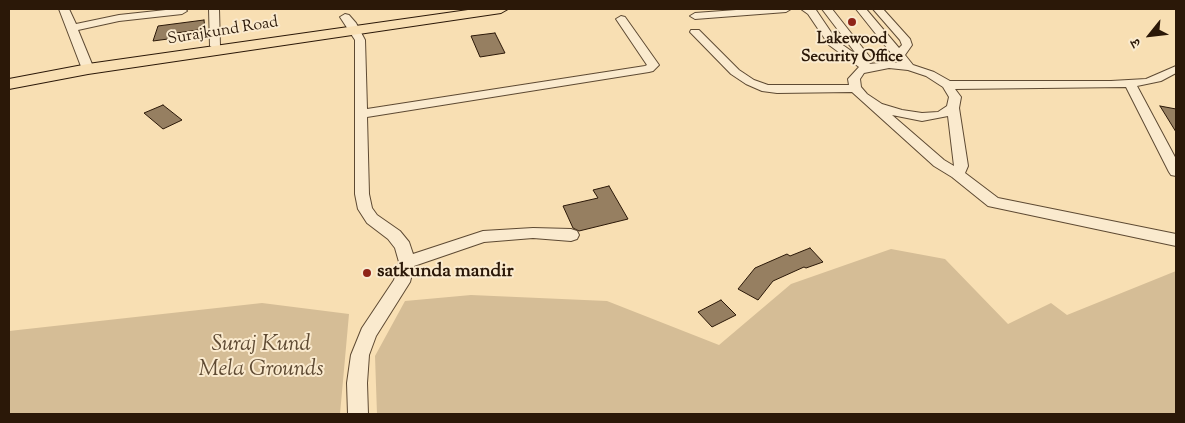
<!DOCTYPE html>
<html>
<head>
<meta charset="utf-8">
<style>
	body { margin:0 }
	#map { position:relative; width:1185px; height:423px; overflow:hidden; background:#f8dfb3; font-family:"Sorts Mill Goudy","Noto Serif Devanagari",serif }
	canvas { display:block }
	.frame { position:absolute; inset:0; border:10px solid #2b1808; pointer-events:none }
	.north { position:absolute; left:1125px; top:10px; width:50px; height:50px; -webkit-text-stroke:4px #faeace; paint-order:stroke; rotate:241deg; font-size:14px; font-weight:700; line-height:20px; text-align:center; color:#2b1808 }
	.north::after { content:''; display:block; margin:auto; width:18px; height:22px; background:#2b1808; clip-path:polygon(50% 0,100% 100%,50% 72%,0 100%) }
</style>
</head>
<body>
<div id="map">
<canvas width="1185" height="423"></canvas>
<div class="frame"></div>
<div class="north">उ</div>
</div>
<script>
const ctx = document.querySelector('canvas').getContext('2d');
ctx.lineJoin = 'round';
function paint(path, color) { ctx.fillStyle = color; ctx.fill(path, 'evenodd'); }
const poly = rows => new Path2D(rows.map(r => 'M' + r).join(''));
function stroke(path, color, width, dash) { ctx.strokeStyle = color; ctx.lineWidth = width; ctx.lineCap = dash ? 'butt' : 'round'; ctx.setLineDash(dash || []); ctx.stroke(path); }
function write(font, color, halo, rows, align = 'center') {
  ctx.font = font + ' "Sorts Mill Goudy",serif'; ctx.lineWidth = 4; ctx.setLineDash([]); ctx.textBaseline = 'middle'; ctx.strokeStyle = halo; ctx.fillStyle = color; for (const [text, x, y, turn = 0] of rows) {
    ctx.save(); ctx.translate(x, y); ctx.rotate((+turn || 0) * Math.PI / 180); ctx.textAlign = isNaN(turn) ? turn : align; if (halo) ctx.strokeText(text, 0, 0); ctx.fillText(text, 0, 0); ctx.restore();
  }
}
const green = poly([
	[891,249,945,259,1008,324,1051,303,1067,315,1176,271,1176,414,377,414,375,356,405,301,471,295,607,301,719,345,791,284],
	[262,303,349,314,340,414,9,414,9,331]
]);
const building = poly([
	[204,20,205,29,169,34,168,39,153,41,158,26,204,20],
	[495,33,505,53,480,57,471,36,495,33],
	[163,105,182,120,163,129,144,113,163,105],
	[1160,106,1176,109,1176,132,1160,106],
	[609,186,628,219,579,231,573,228,563,206,598,198,593,190,609,186],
	[810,248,823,262,806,268,804,267,773,281,758,300,738,289,755,268,787,254,790,256,810,248],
	[721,300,736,315,712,327,698,312,721,300]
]);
const minor = poly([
	[59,9,69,9,76,24,119,15,175,9,185,9,187,11,182,14,119,21,78,30,94,69,88,72,82,69,59,9],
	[209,9,219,9,220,46,215,49,210,46,209,9],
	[750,9,791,9,786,12,695,19,690,16,695,13,750,9],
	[801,9,816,10,837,41,857,55,822,9,832,9,873,61,869,64,889,62,899,63,856,9,866,9,899,48,902,45,900,40,873,9,883,9,910,39,912,45,905,55,913,65,934,72,950,81,1111,81,1146,79,1176,66,1176,73,1161,81,1137,86,1176,159,1176,176,1171,175,1169,172,1126,87,955,89,961,97,959,108,968,166,965,173,998,198,1176,234,1176,246,988,206,952,177,934,166,852,92,777,93,762,91,746,84,731,74,690,32,691,30,699,30,739,70,754,80,768,85,849,85,848,79,859,67,829,45,808,14,801,9],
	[889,68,908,70,926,76,943,87,949,97,947,106,938,112,922,113,902,110,882,104,867,94,861,87,860,79,864,73,889,68],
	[892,115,922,121,948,116,954,166,944,160,892,115],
	[345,14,349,15,356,23,365,40,367,109,645,66,647,65,616,19,621,16,625,17,659,65,653,71,649,72,367,117,369,194,372,208,377,215,400,231,409,242,413,254,483,231,533,228,571,229,577,231,579,235,577,239,571,241,533,238,484,242,414,266,410,282,376,336,369,355,367,383,368,414,348,414,347,383,351,355,362,328,394,280,399,262,395,248,388,239,367,223,358,209,355,194,355,40,340,17,345,14]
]);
const major = poly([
	[475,9,508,9,501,13,88,74,9,89,9,79,88,64,475,9]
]);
const markers = [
	[852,22,5,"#8f2418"],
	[367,273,5,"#8f2418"]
];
const farStreetnames = [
	["Surajkund Road",223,32,-9]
];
const farPoinames = [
	["Lakewood",852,40],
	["Security Office",852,58]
];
const poiNames = [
	["satkunda mandir",377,273]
];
const nearParknames = [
	["Suraj Kund",261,346],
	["Mela Grounds",261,371]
];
paint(green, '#d5bd96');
paint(building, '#967f61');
stroke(building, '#2b1808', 1);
stroke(minor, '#5e4a33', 2);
stroke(major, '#2b1808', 2);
paint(minor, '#faeace');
paint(major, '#f8dfb3');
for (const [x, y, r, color] of markers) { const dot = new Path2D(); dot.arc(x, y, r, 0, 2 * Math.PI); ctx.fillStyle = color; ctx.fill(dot); stroke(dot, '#faeace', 2); }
write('16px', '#2b1808', '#faeace', farStreetnames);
write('bold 16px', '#2b1808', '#faeace', farPoinames);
write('bold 19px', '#2b1808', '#faeace', poiNames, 'left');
write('italic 22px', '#5e4a33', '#faeace', nearParknames);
</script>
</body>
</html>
